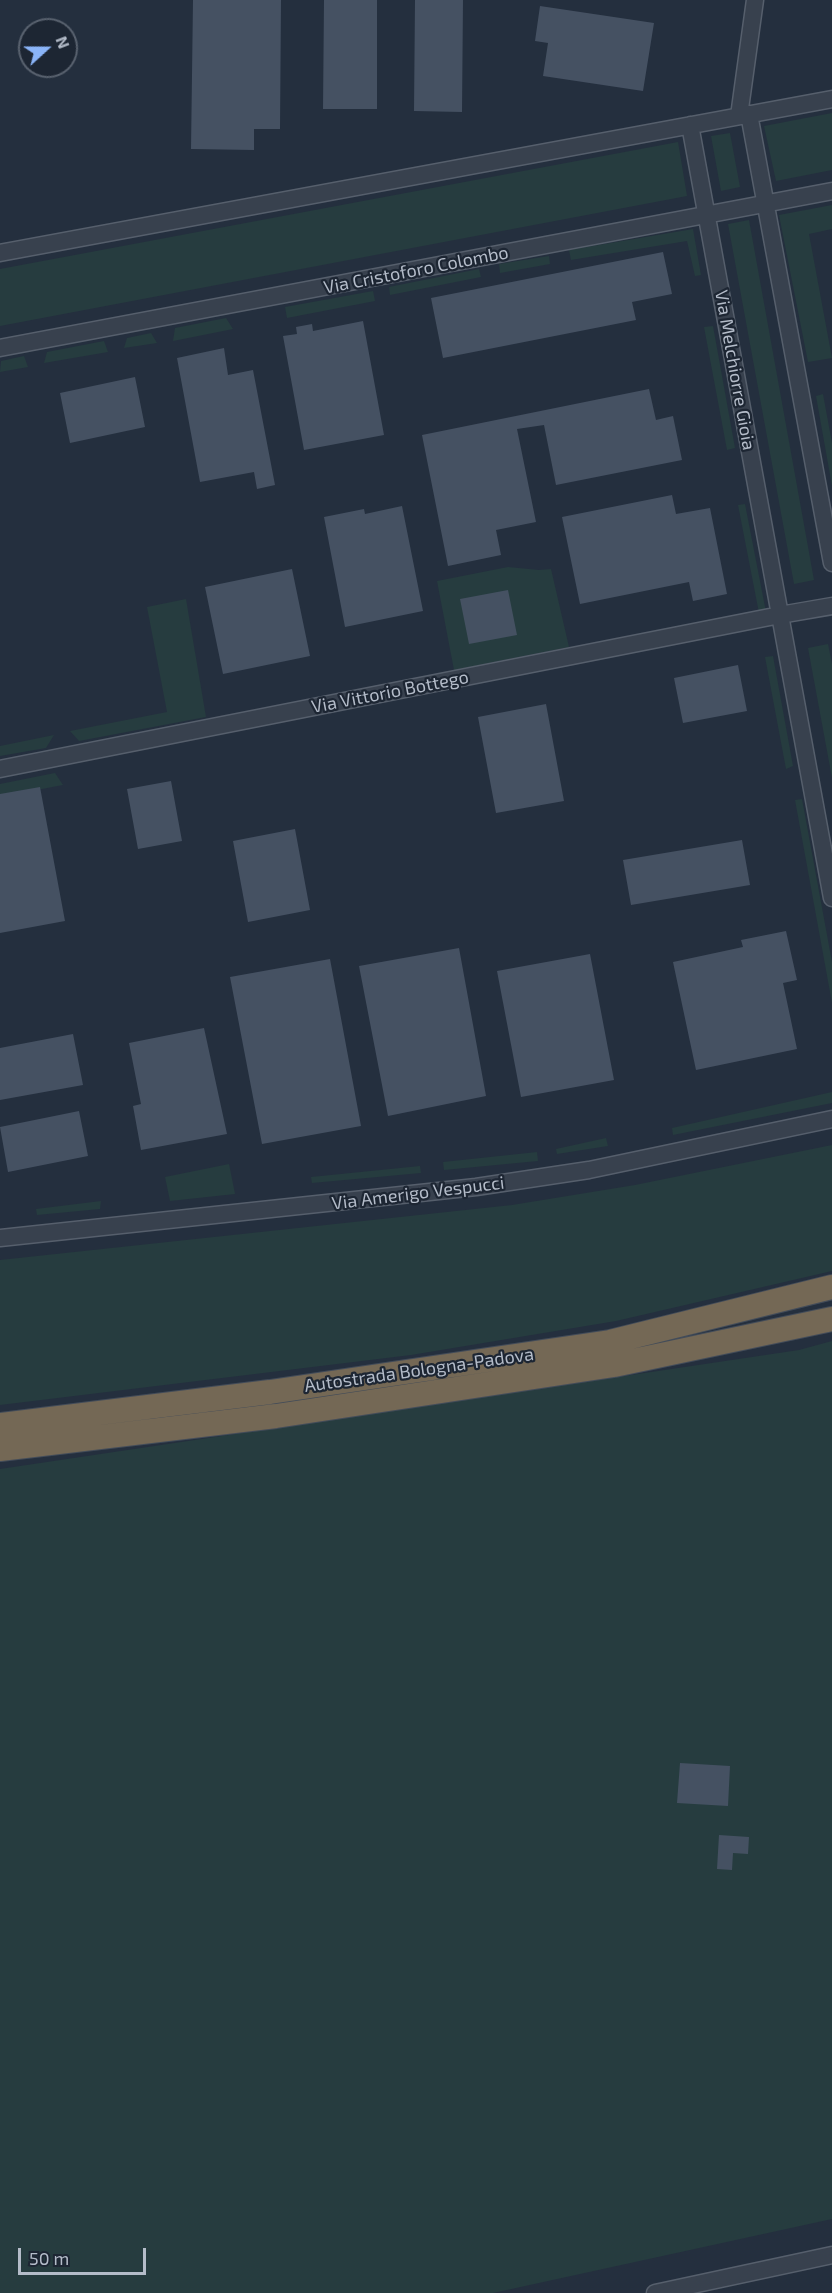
<!DOCTYPE html>
<html>
<head>
<meta charset="utf-8">
<style>
	body { margin:0 }
	#map { position:relative; width:832px; height:2293px; overflow:hidden; background:#242f3e; font-family:"Exo 2",sans-serif }
	canvas { display:block }
	.north { position:absolute; left:18px; top:18px; width:60px; height:60px; box-sizing:border-box; background:#1d2633; border:2px solid #59626f; border-radius:50%; rotate:69deg; font-size:16px; font-weight:700; line-height:24px; text-align:center; color:#b4bcc9 }
	.north::after { content:''; display:block; margin:auto; width:21px; height:27px; background:#8ab4f8; clip-path:polygon(50% 0,100% 100%,50% 72%,0 100%) }
	.scale { position:absolute; left:18px; top:2248px; width:128px; height:27px; box-sizing:border-box; border:3px solid #b4bcc9; border-top:0; padding-left:8px; font-size:18px; line-height:21px; white-space:nowrap; color:#b4bcc9; -webkit-text-stroke:4px #1d2633; paint-order:stroke }
</style>
</head>
<body>
<div id="map">
<canvas width="832" height="2293"></canvas>
<div class="north">N</div>
<div class="scale">50 m</div>
</div>
<script>
const ctx = document.querySelector('canvas').getContext('2d');
ctx.lineJoin = 'round';
function paint(path, color) { ctx.fillStyle = color; ctx.fill(path, 'evenodd'); }
const poly = rows => new Path2D(rows.map(r => 'M' + r).join(''));
function stroke(path, color, width, dash) { ctx.strokeStyle = color; ctx.lineWidth = width; ctx.lineCap = dash ? 'butt' : 'round'; ctx.setLineDash(dash || []); ctx.stroke(path); }
function write(font, color, halo, rows, align = 'center') {
  ctx.font = font + ' "Exo 2",sans-serif'; ctx.lineWidth = 4.5; ctx.setLineDash([]); ctx.textBaseline = 'middle'; ctx.strokeStyle = halo; ctx.fillStyle = color; for (const [text, x, y, turn = 0] of rows) {
    ctx.save(); ctx.translate(x, y); ctx.rotate((+turn || 0) * Math.PI / 180); ctx.textAlign = isNaN(turn) ? turn : align; if (halo) ctx.strokeText(text, 0, 0); ctx.fillText(text, 0, 0); ctx.restore();
  }
}
const green = poly([
	[832,113,832,170,776,181,764,126],
	[730,133,740,187,721,191,711,136],
	[678,142,687,196,0,326,0,269],
	[832,205,832,229,809,234,832,358,808,362,779,215],
	[749,220,814,580,794,584,728,224],
	[693,229,701,275,695,276,687,241,571,260,569,250],
	[549,256,550,264,500,273,499,264],
	[479,269,481,277,390,295,389,287],
	[373,291,375,301,287,318,285,307],
	[226,318,233,329,173,341,175,328],
	[713,326,735,448,727,450,704,327],
	[151,333,157,343,124,348,127,338],
	[104,341,108,352,44,363,47,352],
	[24,356,28,367,0,372,1,361],
	[823,394,832,443,832,486,816,396],
	[745,504,766,612,759,613,738,505],
	[508,567,539,570,551,569,569,647,454,670,437,581],
	[186,599,206,717,79,741,70,731,167,712,147,607],
	[828,644,832,664,832,778,808,648],
	[773,656,793,766,786,769,765,657],
	[54,735,46,748,0,756,0,746],
	[55,773,63,785,0,797,0,784],
	[802,799,832,962,832,1003,795,800],
	[832,1092,832,1103,673,1135,672,1128],
	[606,1138,608,1146,557,1154,556,1149],
	[832,1145,832,1271,616,1321,411,1355,0,1405,0,1260,512,1205,635,1185],
	[537,1152,538,1161,444,1170,443,1162],
	[229,1164,235,1194,170,1201,165,1177],
	[420,1166,421,1173,312,1183,311,1177],
	[101,1201,100,1209,37,1215,36,1209],
	[832,1341,832,2219,493,2293,0,2293,0,1469,799,1350]
]);
const building = poly([
	[193,0,281,0,280,129,254,129,254,150,191,149],
	[324,0,377,0,377,109,323,109],
	[415,0,463,0,462,112,414,111],
	[540,6,654,23,643,91,543,76,548,43,535,41],
	[663,252,672,294,632,302,636,320,443,358,431,298],
	[363,321,384,435,304,450,283,336,297,334,296,327,312,324,313,331],
	[224,348,228,375,253,370,275,485,257,489,254,472,200,482,177,358],
	[135,377,145,427,70,443,60,393],
	[649,389,656,420,673,416,682,460,556,485,544,425,517,429,536,522,496,530,501,555,448,566,422,435],
	[672,495,676,514,710,508,727,594,693,601,689,582,580,604,562,517],
	[402,506,423,611,345,627,324,517,364,509,365,514],
	[292,569,310,656,223,674,205,587],
	[508,590,517,635,469,644,460,599],
	[738,665,747,711,683,723,674,678],
	[546,704,564,801,496,813,478,717],
	[171,781,182,841,138,849,127,789],
	[40,787,65,921,0,933,0,794],
	[295,829,310,910,248,922,233,841],
	[742,840,750,885,631,905,623,860],
	[786,931,797,980,783,983,797,1049,696,1070,673,962,743,947,741,940],
	[459,948,486,1096,388,1116,359,966],
	[590,954,614,1080,521,1097,497,971],
	[330,959,361,1126,262,1144,230,977],
	[204,1028,227,1134,141,1150,133,1106,141,1104,129,1043],
	[73,1034,83,1085,0,1100,0,1048],
	[79,1111,88,1156,8,1172,0,1127],
	[680,1763,730,1766,728,1806,677,1803],
	[719,1835,749,1837,748,1854,733,1853,732,1870,717,1869]
]);
const minor = poly([
	[749,114,832,563],
	[739,116,755,0],
	[690,125,832,898],
	[0,253,832,99],
	[0,348,832,191],
	[0,769,780,615,832,606],
	[0,1238,476,1187,589,1170,832,1119],
	[655,2293,832,2255]
]);
const highway = poly([
	[0,1425,270,1392,610,1342,832,1287],
	[0,1449,276,1416,614,1365,832,1319]
]);
const streetNames = [
	["Via Cristoforo Colombo",416,270,-11],
	["Via Melchiorre Gioia",735,370,80],
	["Via Vittorio Bottego",390,692,-11],
	["Via Amerigo Vespucci",418,1193,-7],
	["Autostrada Bologna-Padova",419,1370,-8]
];
paint(green, '#263c3f');
paint(building, '#455162');
stroke(minor, '#565f6c', 19);
stroke(highway, '#434c59', 26);
stroke(minor, '#38414e', 16);
stroke(highway, '#746855', 24);
write('18px', '#b4bcc9', '#1d2633', streetNames);
</script>
</body>
</html>
